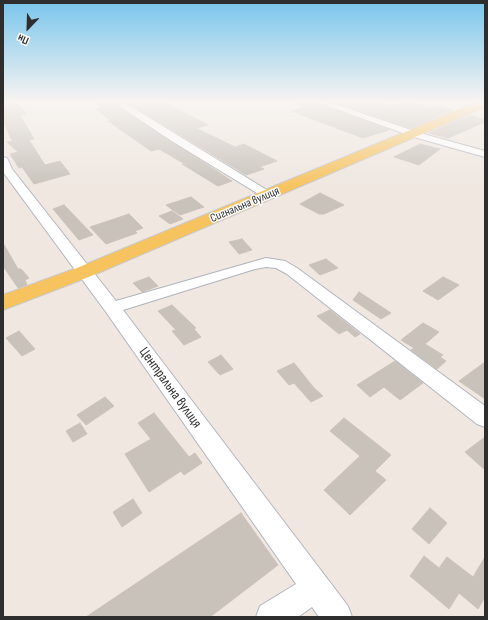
<!DOCTYPE html>
<html>
<head>
<meta charset="utf-8">
<style>
	body { margin:0 }
	#map { position:relative; width:488px; height:620px; overflow:hidden; background:#efe7e0; font-family:"Sofia Sans Condensed",sans-serif }
	canvas { display:block }
	.frame { position:absolute; inset:0; border:4px solid #2e2e2e; pointer-events:none }
	.north { position:absolute; left:8px; top:8px; width:40px; height:40px; -webkit-text-stroke:3px #fff; paint-order:stroke; rotate:203deg; font-size:11px; font-weight:700; line-height:16px; text-align:center; color:#2e2e2e }
	.north::after { content:''; display:block; margin:auto; width:14px; height:18px; background:#2e2e2e; clip-path:polygon(50% 0,100% 100%,50% 72%,0 100%) }
</style>
</head>
<body>
<div id="map">
<canvas width="488" height="620"></canvas>
<div class="frame"></div>
<div class="north">Пн</div>
</div>
<script>
const ctx = document.querySelector('canvas').getContext('2d');
ctx.lineJoin = 'round';
function paint(path, color) { ctx.fillStyle = color; ctx.fill(path, 'evenodd'); }
const poly = rows => new Path2D(rows.map(r => 'M' + r).join(''));
function stroke(path, color, width, dash) { ctx.strokeStyle = color; ctx.lineWidth = width; ctx.lineCap = dash ? 'butt' : 'round'; ctx.setLineDash(dash || []); ctx.stroke(path); }
function write(font, color, halo, rows, align = 'center') {
  ctx.font = font + ' "Sofia Sans Condensed",sans-serif'; ctx.lineWidth = 3; ctx.setLineDash([]); ctx.textBaseline = 'middle'; ctx.strokeStyle = halo; ctx.fillStyle = color; for (const [text, x, y, turn = 0] of rows) {
    ctx.save(); ctx.translate(x, y); ctx.rotate((+turn || 0) * Math.PI / 180); ctx.textAlign = isNaN(turn) ? turn : align; if (halo) ctx.strokeText(text, 0, 0); ctx.fillText(text, 0, 0); ctx.restore();
  }
}
const building = poly([
	[94,101,111,101,232,181,218,186,182,164,185,164,159,149,151,151,108,121,110,120,96,109,102,108,94,101],
	[125,101,162,101,208,125,196,128,235,147,244,144,277,161,259,167,264,169,246,175,125,101],
	[296,101,313,101,389,130,363,138,291,111,306,107,295,103,296,101],
	[331,101,386,101,387,107,406,101,430,108,437,106,453,110,411,128,331,101],
	[16,102,27,114,20,115,34,139,29,140,45,165,60,161,70,174,34,184,22,167,19,168,10,154,18,152,7,142,12,141,3,120,3,104,16,102],
	[470,115,485,120,485,122,448,138,429,133,470,115],
	[420,144,440,149,419,165,394,157,420,144],
	[320,193,344,205,324,214,319,214,300,204,320,193],
	[191,197,204,207,180,215,166,205,191,197],
	[64,205,93,235,79,240,53,209,64,205],
	[172,211,183,219,170,224,159,216,172,211],
	[129,214,143,228,135,231,137,233,106,244,90,227,129,214],
	[242,239,252,250,239,254,229,242,242,239],
	[3,243,18,269,21,269,29,278,25,280,27,285,18,288,3,266,3,243],
	[326,259,338,268,320,275,309,265,326,259],
	[149,277,158,286,142,292,133,283,149,277],
	[443,277,459,285,438,300,423,291,443,277],
	[359,292,391,313,381,319,353,300,359,292],
	[172,305,196,328,194,329,201,337,184,345,172,331,176,330,158,311,172,305],
	[330,310,360,334,355,337,347,330,339,334,317,316,330,310],
	[423,323,439,332,425,344,443,355,440,357,446,361,437,369,411,350,414,348,401,340,423,323],
	[19,331,35,349,22,356,6,338,19,331],
	[221,355,233,369,220,375,208,362,221,355],
	[395,361,423,383,400,400,384,387,370,397,357,385,395,361],
	[485,362,485,399,459,381,485,362],
	[294,363,314,388,323,396,311,402,294,383,289,385,277,371,294,363],
	[105,397,114,406,86,425,77,415,105,397],
	[154,413,189,457,195,453,202,463,184,475,181,471,149,492,125,454,151,439,138,423,154,413],
	[344,418,391,455,375,471,386,480,350,515,324,490,360,456,330,431,344,418],
	[80,423,87,434,73,442,66,431,80,423],
	[485,437,485,470,465,452,485,437],
	[133,499,142,513,122,527,113,512,133,499],
	[430,508,447,523,429,544,412,529,430,508],
	[241,513,278,565,210,617,86,617,241,513],
	[424,556,439,568,447,557,473,577,485,557,485,597,478,609,459,593,449,609,410,576,424,556]
]);
const minor = poly([
	[112,101,122,101,275,195,269,199,265,198,170,140,112,101],
	[314,101,326,101,420,133,485,151,485,157,414,137,314,101],
	[3,157,7,158,12,169,116,301,266,258,285,261,297,268,485,406,485,427,477,424,287,274,276,268,266,267,255,269,123,310,348,606,352,617,319,617,312,607,298,617,256,617,260,606,296,584,106,312,3,172,3,157]
]);
const primary = poly([
	[480,101,485,101,485,107,91,276,3,310,3,295,77,268,480,101]
]);
const farStreetnames = [
	["Сигнальна вулиця",245,205,-23]
];
const streetNames = [
	["Центральна вулиця",170,388,54]
];
paint(building, '#c8c2bb');
stroke(building, '#cbc3b9', 1);
stroke(minor, '#b0b4be', 2);
stroke(primary, '#c9c9c9', 2);
paint(minor, '#fff');
paint(primary, '#f6c35f');
const sky = ctx.createLinearGradient(0, 0, 0, 188);
sky.addColorStop(0, '#78c5ec');
sky.addColorStop(0.54, '#f8f4f1');
sky.addColorStop(1, '#f8f4f100');
ctx.fillStyle = sky;
ctx.fillRect(0, 0, 488, 188);
write('12px', '#2e2e2e', '#fff', farStreetnames);
write('14px', '#2e2e2e', '#fff', streetNames);
</script>
</body>
</html>
